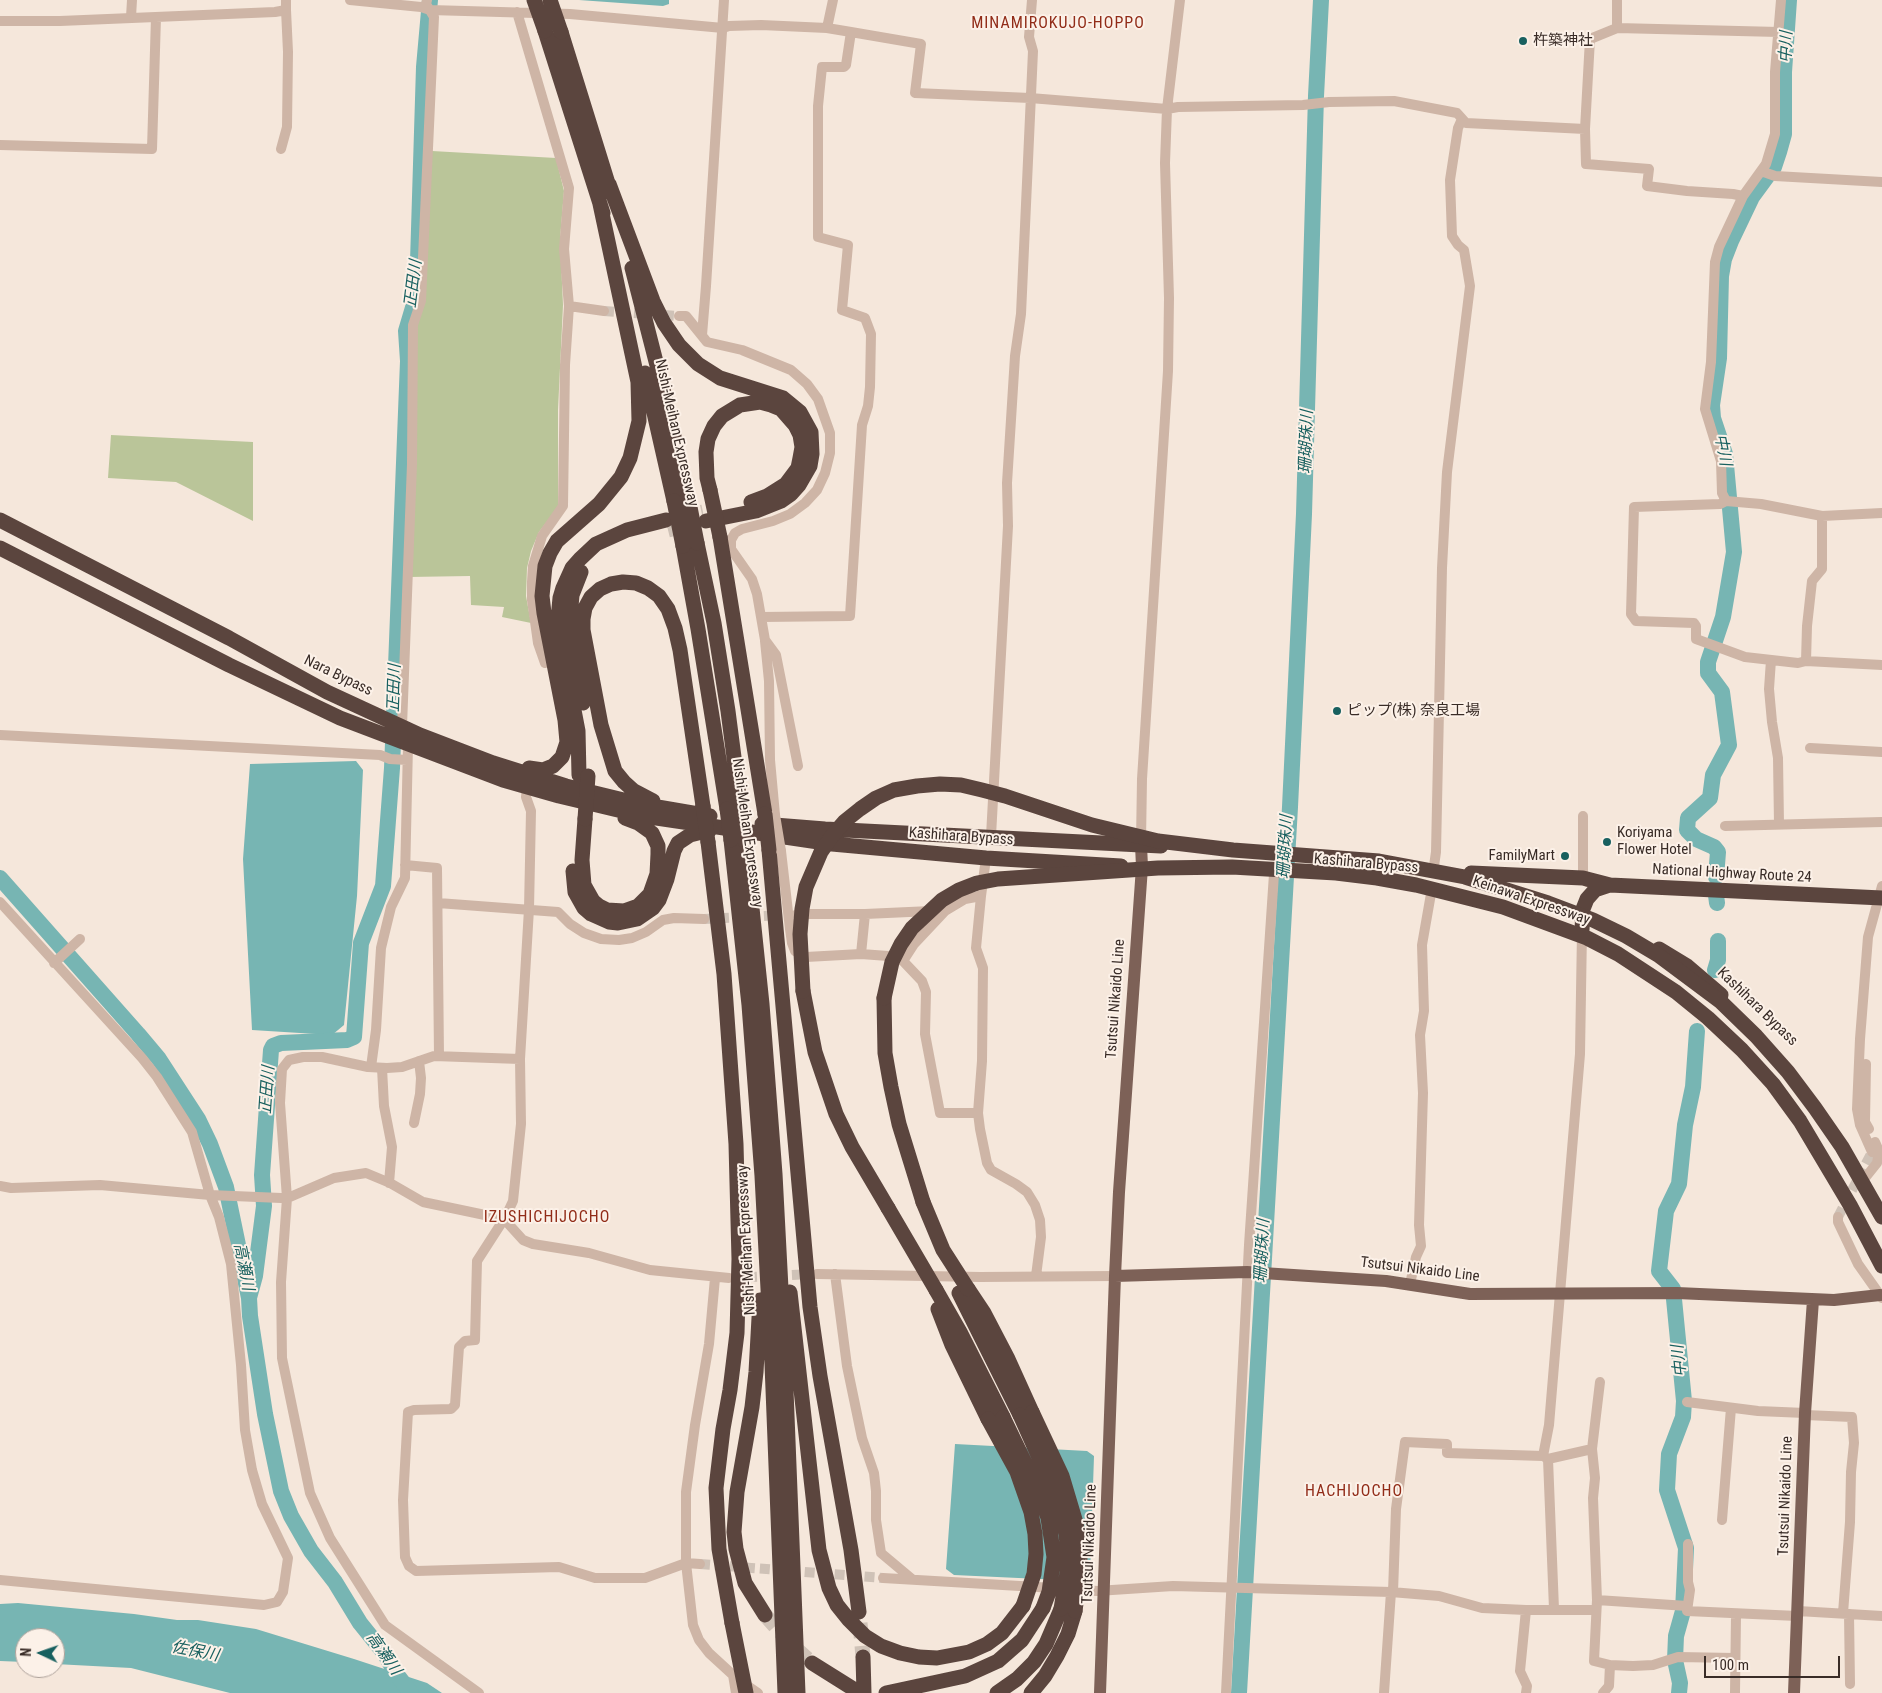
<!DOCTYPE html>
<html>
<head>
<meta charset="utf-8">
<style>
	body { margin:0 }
	#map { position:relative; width:1882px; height:1693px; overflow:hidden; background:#f5e7db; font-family:"Roboto Condensed",sans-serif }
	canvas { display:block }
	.north { position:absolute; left:15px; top:1628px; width:50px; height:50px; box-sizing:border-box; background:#fcf1e8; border:1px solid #aea29b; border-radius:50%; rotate:273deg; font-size:14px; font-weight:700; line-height:20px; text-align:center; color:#392c27 }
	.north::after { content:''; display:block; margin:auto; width:18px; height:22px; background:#18605f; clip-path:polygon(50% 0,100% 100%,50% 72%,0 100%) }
	.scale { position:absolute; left:1704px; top:1656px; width:136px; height:22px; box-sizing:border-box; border:2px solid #392c27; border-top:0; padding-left:6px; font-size:15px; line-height:18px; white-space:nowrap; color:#392c27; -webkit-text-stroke:4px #fcf1e8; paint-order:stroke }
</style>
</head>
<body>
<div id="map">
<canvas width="1882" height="1693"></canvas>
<div class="north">N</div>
<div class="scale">100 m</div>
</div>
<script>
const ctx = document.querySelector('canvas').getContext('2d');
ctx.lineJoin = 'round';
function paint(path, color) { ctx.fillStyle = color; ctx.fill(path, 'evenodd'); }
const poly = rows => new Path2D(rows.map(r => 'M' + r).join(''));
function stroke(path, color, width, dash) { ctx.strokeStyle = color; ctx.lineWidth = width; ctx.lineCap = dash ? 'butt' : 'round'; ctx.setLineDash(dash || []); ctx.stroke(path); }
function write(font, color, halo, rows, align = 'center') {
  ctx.font = font + ' "Roboto Condensed","Noto Sans JP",sans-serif'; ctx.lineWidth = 4; ctx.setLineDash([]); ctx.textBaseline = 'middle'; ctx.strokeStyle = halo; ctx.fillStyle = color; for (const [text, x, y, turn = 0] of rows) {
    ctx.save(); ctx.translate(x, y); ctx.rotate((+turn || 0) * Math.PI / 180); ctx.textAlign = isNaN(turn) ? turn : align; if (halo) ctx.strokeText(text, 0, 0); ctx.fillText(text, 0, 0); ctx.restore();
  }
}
const green = poly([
	[432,151,556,158,564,191,560,239,563,305,558,410,558,507,539,532,531,551,527,568,526,596,531,623,502,617,504,607,471,605,470,576,408,577,414,341],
	[111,435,253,442,253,521,176,482,108,478]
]);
const water = poly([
	[579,0,669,0,669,4,663,6],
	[356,761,363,770,357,896,344,1025,332,1035,252,1030,243,859,250,764],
	[955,1444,1087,1451,1094,1456,1090,1576,1083,1581,954,1575,946,1569],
	[18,1603,134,1614,177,1620,198,1620,256,1629,354,1659,427,1683,442,1693,230,1693,131,1668,55,1664,55,1638,25,1638,25,1662,0,1661,0,1604]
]);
const river = poly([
	[1716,877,1718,852,1714,847,1696,839,1687,830,1688,818,1710,798,1713,775,1729,745,1722,692,1708,673,1708,662,1723,617,1734,552,1725,454,1713,418,1712,405,1719,358,1721,276,1724,259,1731,241,1752,197,1774,167,1779,152,1784,134,1784,72,1789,0],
	[0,878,138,1034,159,1059,198,1119,210,1144,226,1187,249,1298,250,1316,265,1414,281,1491,291,1516,311,1551,335,1582,360,1623,385,1654,395,1672,411,1693],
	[1716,895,1717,903],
	[1715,970,1718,960,1718,941],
	[249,1298,255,1276,264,1206,262,1175,271,1050,273,1046,281,1043,347,1040,354,1037,361,943,383,886,392,768,408,361,406,331,417,294,424,67,430,0],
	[1239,1693,1290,807,1304,514,1316,96,1321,0],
	[1679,1693,1680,1683,1675,1660,1676,1636,1683,1611,1686,1548,1667,1490,1669,1454,1683,1417,1684,1401,1673,1289,1659,1271,1666,1211,1679,1184,1685,1125,1693,1087,1697,1031]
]);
const minorTunnel = poly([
	[604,311,679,316],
	[704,919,781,915],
	[1838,1217,1872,1152],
	[732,1278,813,1274],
	[700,1564,883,1578]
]);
const highwayTunnel = poly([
	[679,517,703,512],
	[668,530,692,524],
	[765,1615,792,1645,812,1663],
	[860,1623,863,1657]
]);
const minor = poly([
	[350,0,421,7,430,10,570,14,723,28,729,26,761,25,827,28,851,32,921,44,915,93,1030,98,1167,109,1178,107,1303,105,1329,102,1394,101,1457,113,1466,123,1585,129],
	[517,12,569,188,564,249,569,306,565,365,563,506,542,536,533,566,532,582,532,600,538,643,545,663],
	[131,17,132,0],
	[0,21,60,21,275,12,286,10,286,0],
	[827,28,833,0],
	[1617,28,1617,0],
	[0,145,152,149,156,17],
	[281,149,287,127,288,52,286,10],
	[1761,171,1775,176,1882,182],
	[1743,196,1733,194,1687,191,1647,186,1649,169,1586,164,1585,129,1590,39,1617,28,1779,32],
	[569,306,604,311],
	[679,316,686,316,707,342,742,350,791,370,807,384,818,399,830,433,830,453,825,473,817,490,805,503,790,514,773,521,742,529,735,533,731,540,731,549,752,579,757,594,765,640,776,655,798,766],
	[702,335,706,286,724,0],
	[1726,501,1722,493,1721,461,1705,409,1711,362,1715,262,1719,247,1743,196,1766,164,1775,134,1775,72,1781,0],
	[1882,513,1822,516,1761,504,1726,501,1720,504,1634,507,1631,614,1636,621,1694,623,1696,626,1696,639,1745,657,1798,663,1806,661,1882,665],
	[762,617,850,616,862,425,868,406,870,387,871,334,865,318,842,310,848,245,818,237,818,106,822,67,844,67,846,65,851,32],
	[765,641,769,681,770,760,775,815],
	[1771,660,1769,689,1772,722,1778,758,1779,824],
	[1806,661,1807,626,1812,581,1822,569,1822,516],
	[0,735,380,755,390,759,407,760],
	[1810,748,1882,752],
	[527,787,526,797,531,811,529,909,520,1059,521,1124,513,1201,506,1216,477,1261,475,1340,465,1341,459,1347,455,1405,451,1409,414,1410,408,1412,403,1500,405,1557,409,1566,416,1571,559,1567,595,1578,645,1578,686,1563,700,1564],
	[1583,816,1583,878,1587,882],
	[1725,826,1882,822],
	[991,836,1008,526,1007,483,1015,356,1021,314,1033,51,1029,37,1032,0],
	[1141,841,1142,779,1168,371,1169,298,1165,163,1167,109,1180,0],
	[781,851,790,929,792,943,795,951,806,957,861,954,888,956,903,961,914,944,945,911,965,899,981,896,986,858],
	[405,865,437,868,439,1056],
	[1434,866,1436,852,1442,568,1447,472,1470,286,1464,250,1458,245,1452,236,1450,180,1458,128,1462,119],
	[981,896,976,948,983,968,982,1061,978,1113,980,1129,987,1163,991,1170,1016,1184,1027,1192,1035,1205,1040,1220,1041,1237,1036,1276],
	[0,902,142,1058,157,1077,192,1132,210,1195,219,1217,231,1264,241,1365,245,1430,252,1470,262,1504,288,1558,283,1592,277,1602,264,1605,0,1580],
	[438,903,558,912,570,924,584,933,601,939,619,940,632,938,646,932,663,920,674,918,704,919],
	[797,914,865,914],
	[861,954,865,914,931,911],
	[903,961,922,981,926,992,925,1034,940,1113,978,1113],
	[54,963,80,939],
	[1866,1064,1865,1122,1869,1129],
	[371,1067,376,1030,381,948,391,907,405,878,408,745,402,726,412,464,413,325,421,301,434,17,426,4,427,0],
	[382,1068,384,1106,392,1147,389,1183],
	[414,1123,420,1094,421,1078,419,1061],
	[1872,1152,1860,1125,1857,1109,1860,1039,1868,937,1882,886],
	[1865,1178,1877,1163,1879,1151,1875,1142],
	[0,1186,11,1188,100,1185,210,1195,281,1198,290,1197,334,1178,366,1173,390,1183,423,1202,504,1219,523,1240,533,1244,589,1253,650,1270,729,1278],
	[1838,1217,1838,1222,1858,1264,1882,1298],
	[817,1274,980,1277,1115,1276],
	[835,1274,847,1366,862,1438,874,1473,876,1491,876,1520,881,1553,912,1579],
	[715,1278,709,1344,695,1425,686,1492,686,1563,693,1625,699,1640,709,1653,733,1675,736,1693],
	[1410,1284,1416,1257,1421,1246,1419,1225,1423,1093,1420,1035,1424,1011,1422,945,1432,888],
	[1600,1382,1592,1449,1595,1478,1593,1498,1597,1600,1594,1661,1610,1665,1633,1666,1653,1665,1678,1657,1734,1658],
	[1687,1402,1758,1411,1805,1413],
	[1805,1415,1852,1417,1854,1443,1851,1472,1850,1522,1843,1613],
	[1548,1459,1592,1449],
	[1722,1520,1731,1408],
	[1688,1544,1688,1582,1690,1590,1687,1611,1797,1616],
	[883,1578,1054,1588],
	[1073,1589,1097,1591,1173,1586,1391,1592,1439,1596,1482,1608,1526,1610,1596,1610],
	[1393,1592,1396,1509,1405,1442,1447,1444,1447,1453,1543,1456],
	[1597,1600,1687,1606],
	[1554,1609,1548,1459,1543,1456,1549,1425,1580,1054,1582,931],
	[1526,1610,1520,1671,1527,1686,1526,1693],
	[1798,1611,1882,1616],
	[1849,1614,1850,1684],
	[742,1682,758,1693],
	[479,1693,385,1625,330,1538,310,1493,282,1358,281,1282,287,1198,280,1103,282,1069,289,1060,303,1057,322,1057,368,1067,387,1068,402,1067,434,1056,520,1059],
	[1226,1693,1249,1245,1274,874],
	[1384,1693,1391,1592],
	[1603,1693,1609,1686,1610,1665],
	[1735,1693,1736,1615]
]);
const major = poly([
	[1115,1276,1247,1272,1386,1281,1470,1294,1677,1293,1834,1300,1880,1295],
	[1100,1693,1115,1276,1119,1192,1142,867,1141,845],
	[1794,1693,1805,1413,1813,1300]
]);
const highway = poly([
	[545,31,603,213],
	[561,32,611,193],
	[609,184,653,301,664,323,679,345,698,364,720,378,783,398,800,412,811,432,812,454,810,466,799,485,791,494,781,501,756,511,706,521],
	[632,268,664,393,688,497],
	[645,373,674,501],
	[710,490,707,478,706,452,708,439,714,426,722,416,740,405,760,402,771,405,781,409,795,425,800,435,802,447,800,458,798,468,786,484,767,496,751,502],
	[0,520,229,638,327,692,420,735,493,763,566,786,640,804,710,816],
	[720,537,765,814],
	[697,543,714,623,728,711,741,811],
	[683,546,698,629,727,809],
	[0,548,229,665,340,718,503,780,559,796,643,816,832,844,986,858,1121,866],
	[581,572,572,595,570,618,583,703],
	[529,768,543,770,553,766,562,757,567,742,565,720,544,613,542,596,545,566,550,553,557,541,599,504,621,477,630,458,639,421,638,382,600,204],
	[579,775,578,731,564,658,558,619,560,598,563,588,572,568,580,559,596,544,627,530,666,520],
	[653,801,634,791,624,782,615,771,601,725,583,630,583,619,585,608,591,597,600,589,611,584,623,582,636,583,648,588,659,596,668,609,675,628,680,650,703,806],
	[585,819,582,860,584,885,593,901,599,906,607,910,624,911,638,906,650,894,657,874,658,854,658,846,652,833,638,823,625,818],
	[762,824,825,829,1161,846],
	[731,840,749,1005,762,1176,772,1364,785,1693],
	[745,841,762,1004,775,1174,785,1365,798,1693],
	[708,842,724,974,736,1144,739,1259,737,1333,730,1390,723,1429,716,1488,719,1549,732,1623],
	[769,850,810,1307,820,1376,851,1550,859,1612],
	[573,871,575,892,584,908,591,914,609,922,618,923,637,919,653,908,659,900,667,879,674,851,678,843,690,835,710,830],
	[1471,873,1583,878,1610,885],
	[1582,930,1583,909,1587,899,1595,890,1610,885,1882,898],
	[1659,949,1687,966,1721,995],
	[803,991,815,1052,836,1114,852,1147,888,1208],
	[884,998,885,1053,891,1087,899,1124,923,1202],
	[968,1289,984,1313,1008,1359,1032,1412],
	[936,1290,960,1332,1003,1417],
	[790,1292,819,1550,829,1588,837,1605,849,1620,865,1636,881,1646,900,1653,919,1657,937,1658,969,1652,987,1644,1002,1633,1023,1606],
	[959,1293,1020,1415],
	[760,1300,756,1372,752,1407,737,1492,734,1532,736,1549,745,1583,765,1615],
	[938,1309,952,1345,988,1419],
	[863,1657,864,1693],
	[812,1663,860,1693],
	[886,1693,965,1676,998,1661,1022,1640,1043,1608],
	[997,1693,1017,1679,1034,1662,1046,1644,1061,1609],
	[1031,1693,1045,1676,1057,1656,1068,1634,1075,1611]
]);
const minorBridge = poly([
	[775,815,781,851]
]);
const highwayBridge = poly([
	[534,0,545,31],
	[550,0,561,32],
	[710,490,720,537],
	[688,497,697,543],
	[674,501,683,546],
	[703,806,708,842],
	[727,809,731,840],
	[741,811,745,841],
	[765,814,769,850],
	[585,819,588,776],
	[803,991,800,934,802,909,806,887,821,852,832,836,845,821,860,809,876,798,894,790,917,786,940,784,961,785,982,790,1005,796,1092,825,1158,841,1233,850,1379,861,1465,877,1548,903,1593,920,1626,936,1658,955,1721,1002,1756,1036,1788,1072,1815,1108,1842,1147,1882,1217],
	[884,998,892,962,901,944,912,928,942,900,959,890,977,883,998,879,1158,868,1232,867,1336,873,1377,878,1416,885,1503,907,1587,938,1618,954,1676,992,1708,1018,1742,1050,1773,1084,1800,1121,1850,1205,1882,1266],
	[923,1202,943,1250,968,1289],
	[888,1208,936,1290],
	[1032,1412,1062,1476,1076,1523,1080,1546,1080,1572,1075,1611],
	[1020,1415,1055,1493,1066,1534,1068,1553,1067,1573,1061,1609],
	[1003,1417,1041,1496,1048,1518,1054,1557,1049,1592,1043,1608],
	[988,1419,1017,1472,1031,1512,1035,1534,1036,1554,1034,1574,1023,1606],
	[732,1623,746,1693]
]);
const markers = [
	[1523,41,5,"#18605f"],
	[1337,711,5,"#18605f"],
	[1607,842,5,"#18605f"],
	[1565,856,5,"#18605f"]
];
const poiNames = [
	["杵築神社",1533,41],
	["ピップ(株) 奈良工場",1347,711],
	["Koriyama",1617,833],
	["Flower Hotel",1617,850],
	["FamilyMart",1555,856,"right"]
];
const streetNames = [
	["Nishi-Meihan Expressway",676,433,77],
	["Nara Bypass",338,676,26],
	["Nishi-Meihan Expressway",747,833,82],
	["Kashihara Bypass",961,837,4],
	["Kashihara Bypass",1366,864,5],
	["National Highway Route 24",1732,874,3],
	["Keinawa Expressway",1531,901,19],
	["Tsutsui Nikaido Line",1116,999,-86],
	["Kashihara Bypass",1757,1007,44],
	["Nishi-Meihan Expressway",747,1240,-93],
	["Tsutsui Nikaido Line",1420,1270,7],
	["Tsutsui Nikaido Line",1786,1496,-88],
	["Tsutsui Nikaido Line",1090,1544,-88]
];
const neighbourhoodNames = [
	["MINAMIROKUJO-HOPPO",1058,24],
	["IZUSHICHIJOCHO",547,1218],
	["HACHIJOCHO",1354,1492]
];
const waterNames = [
	["中川",1787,47,-88],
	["正田川",414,284,-83],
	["珊瑚珠川",1307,442,-88],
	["中川",1722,450,79],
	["正田川",395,688,-88],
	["珊瑚珠川",1286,847,-87],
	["正田川",268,1090,-86],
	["珊瑚珠川",1263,1251,-87],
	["高瀬川",243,1267,79],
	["中川",1680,1361,-96],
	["佐保川",195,1652,11],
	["高瀬川",383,1654,55]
];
paint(green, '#bac599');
paint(water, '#77b5b3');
stroke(river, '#77b5b3', 16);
stroke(minorTunnel, '#cfc2b7', 10, [10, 5]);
stroke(highwayTunnel, '#cfc2b7', 15, [15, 8]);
stroke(minor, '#ceb5a6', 10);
stroke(major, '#7d6157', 12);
stroke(highway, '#5b453e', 15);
stroke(minorBridge, '#ceb5a6', 10);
stroke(highwayBridge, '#5b453e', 15);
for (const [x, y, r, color] of markers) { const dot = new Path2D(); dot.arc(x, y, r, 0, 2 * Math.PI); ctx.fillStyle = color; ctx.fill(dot); stroke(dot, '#fcf1e8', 2); }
write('15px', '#392c27', '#fcf1e8', poiNames, 'left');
write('15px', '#392c27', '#fcf1e8', streetNames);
ctx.letterSpacing = '1px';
write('16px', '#912c18', '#fcf1e8', neighbourhoodNames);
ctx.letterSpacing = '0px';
write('italic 16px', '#18605f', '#fcf1e8', waterNames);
</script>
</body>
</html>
